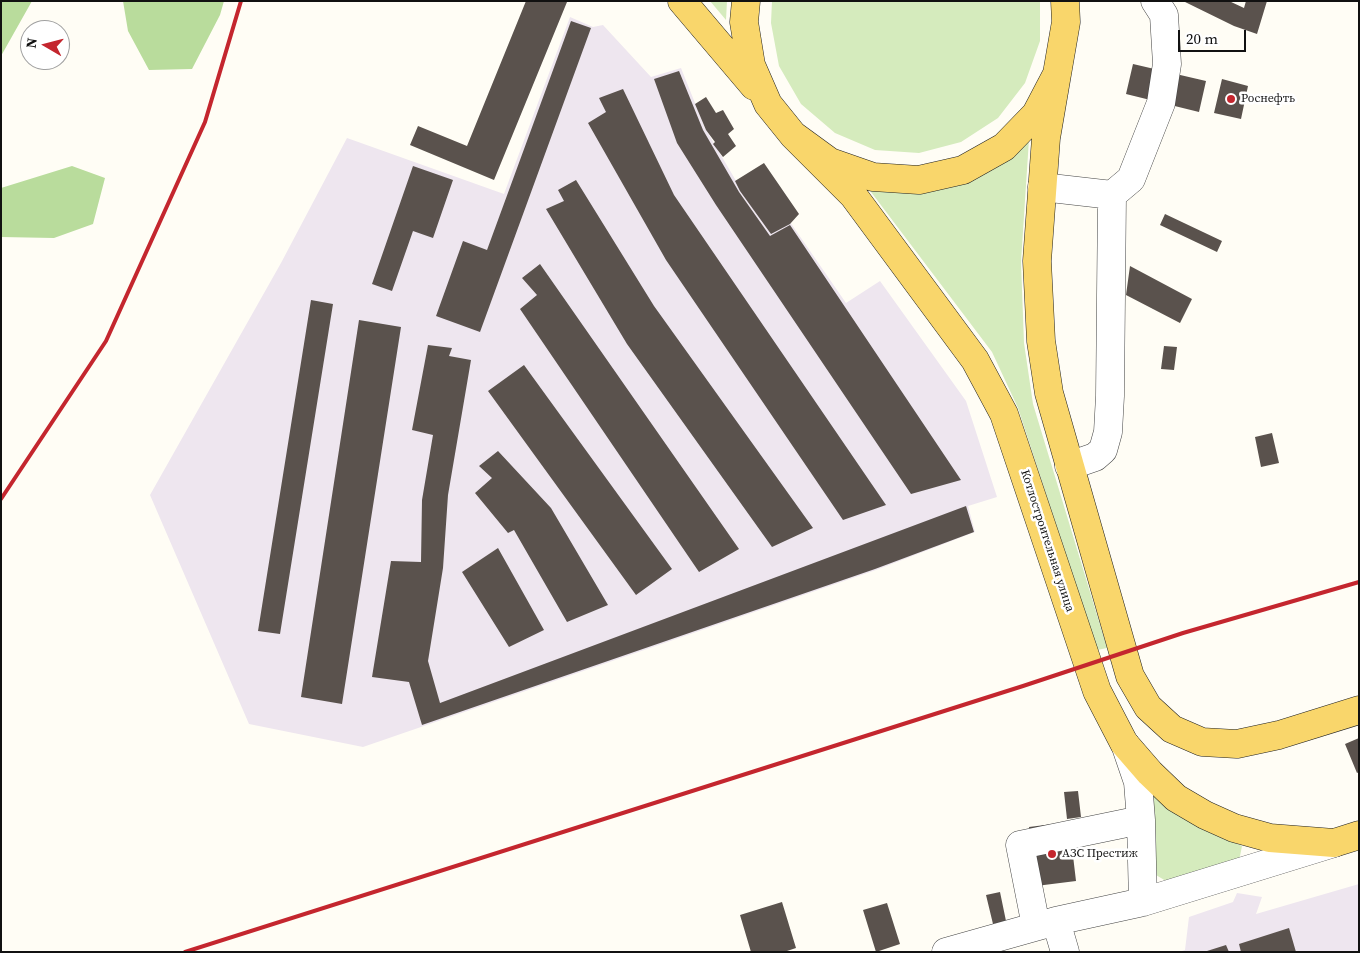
<!DOCTYPE html>
<html>
<head>
<meta charset="utf-8">
<style>
	body { margin:0 }
	#map { position:relative; width:1360px; height:953px; overflow:hidden; background:#fffdf5; font-family:"Source Serif 4",serif }
	canvas { display:block }
	.frame { position:absolute; inset:0; border:2px solid #111; pointer-events:none }
	.north { position:absolute; left:20px; top:20px; width:50px; height:50px; box-sizing:border-box; background:#fff; border:1px solid #a0a0a0; border-radius:50%; rotate:278deg; font-size:14px; font-weight:700; line-height:20px; text-align:center; color:#111 }
	.north::after { content:''; display:block; margin:auto; width:18px; height:22px; background:#c4262e; clip-path:polygon(50% 0,100% 100%,50% 72%,0 100%) }
	.scale { position:absolute; left:1178px; top:30px; width:68px; height:22px; box-sizing:border-box; border:2px solid #111; border-top:0; padding-left:6px; font-size:15px; line-height:18px; white-space:nowrap; color:#111; -webkit-text-stroke:4px #fff; paint-order:stroke }
</style>
</head>
<body>
<div id="map">
<canvas width="1360" height="953"></canvas>
<div class="frame"></div>
<div class="north">N</div>
<div class="scale">20 m</div>
</div>
<script>
const ctx = document.querySelector('canvas').getContext('2d');
ctx.lineJoin = 'round';
function paint(path, color) { ctx.fillStyle = color; ctx.fill(path, 'evenodd'); }
const poly = rows => new Path2D(rows.map(r => 'M' + r).join(''));
function stroke(path, color, width, dash) { ctx.strokeStyle = color; ctx.lineWidth = width; ctx.lineCap = dash ? 'butt' : 'round'; ctx.setLineDash(dash || []); ctx.stroke(path); }
function write(font, color, halo, rows, align = 'center') {
  ctx.font = font + ' "Source Serif 4",serif'; ctx.lineWidth = 5; ctx.setLineDash([]); ctx.textBaseline = 'middle'; ctx.strokeStyle = halo; ctx.fillStyle = color; for (const [text, x, y, turn = 0] of rows) {
    ctx.save(); ctx.translate(x, y); ctx.rotate((+turn || 0) * Math.PI / 180); ctx.textAlign = isNaN(turn) ? turn : align; if (halo) ctx.strokeText(text, 0, 0); ctx.fillText(text, 0, 0); ctx.restore();
  }
}
const industrial = poly([
	[570,17,593,27,603,25,651,77,681,68,705,128,742,191,790,222,846,303,880,281,966,401,997,497,968,506,975,532,876,570,363,747,249,724,150,495,281,263,347,138,504,194],
	[1359,884,1359,952,1179,952,1185,950,1189,917,1233,902,1237,893,1262,897,1256,914]
]);
const green = poly([
	[710,1,727,1,726,20],
	[772,1,1040,1,1040,41,1025,83,998,118,961,142,919,153,875,150,835,133,801,104,779,66,771,23],
	[1029,139,1021,262,1024,343,1033,404,1107,648,1097,650,1018,408,992,352,868,188],
	[1151,792,1203,829,1242,846,1239,861,1166,881,1156,875]
]);
const forest = poly([
	[1,1,32,1,1,56],
	[123,1,224,1,220,15,192,69,149,70,128,31],
	[72,166,105,178,93,224,54,238,1,237,1,188]
]);
const building = poly([
	[526,1,567,2,494,180,410,145,418,126,467,146],
	[1183,1,1229,1,1244,8,1246,1,1267,1,1257,34,1234,26],
	[571,21,591,28,480,332,436,316,463,241,487,250],
	[1133,64,1206,81,1199,112,1126,94],
	[679,71,703,130,739,192,770,236,790,225,961,480,911,494,716,205,677,143,654,79],
	[1222,79,1248,86,1241,119,1214,113],
	[623,89,674,195,886,505,843,520,666,260,588,123,606,112,599,98],
	[706,97,716,113,723,110,734,129,728,134,736,146,723,157,713,144,715,142,706,130,695,104],
	[764,163,799,214,790,224,771,234,740,191,735,181],
	[413,166,453,180,433,238,413,231,392,291,372,284],
	[576,180,654,306,813,528,772,547,627,344,546,209,564,201,558,190],
	[1165,214,1222,241,1217,252,1160,225],
	[540,264,739,549,699,572,520,309,537,295,522,278],
	[1130,266,1192,299,1180,323,1126,295],
	[311,300,333,304,280,634,258,631],
	[359,320,401,327,342,704,301,697],
	[428,345,452,348,449,356,471,360,448,495,443,568,428,661,440,703,966,506,974,532,875,569,422,725,409,682,372,677,391,561,421,562,422,500,433,435,412,430],
	[1164,346,1177,347,1174,370,1161,369],
	[524,365,672,569,636,595,488,391],
	[1272,433,1279,463,1261,467,1255,437],
	[498,451,551,508,608,605,567,622,514,530,508,533,475,493,492,478,479,466],
	[498,548,544,630,509,647,462,572],
	[1359,738,1359,772,1357,773,1345,744],
	[1078,791,1081,817,1067,819,1064,792],
	[1069,822,1076,881,1036,886,1029,827],
	[1000,892,1006,921,993,924,986,895],
	[782,902,796,948,784,952,751,952,740,915],
	[887,903,900,944,876,952,863,910],
	[1289,928,1296,952,1241,952,1239,944],
	[1226,945,1229,952,1207,952,1207,951]
]);
const minor = poly([
	[1042,187,1112,195,1131,179,1161,103,1167,64,1164,15,1155,1],
	[1069,466,1095,457,1103,450,1108,432,1110,396,1112,195],
	[1125,744,1138,782,1141,820,1143,902],
	[1056,921,1065,952],
	[1036,926,1020,845,1141,820],
	[946,952,1056,921,1143,902,1334,843]
]);
const major = poly([
	[682,1,754,86],
	[746,1,744,22,751,65,768,104,793,135,830,162,873,177,919,180,963,170,1004,147,1036,114,1057,74,1066,22,1065,1],
	[1057,74,1046,138,1037,261,1041,341,1049,393,1130,676,1148,707,1172,729,1202,742,1237,744,1279,735,1359,710],
	[793,135,853,195,975,360,1004,414,1097,691,1124,743,1150,773,1176,798,1205,815,1234,828,1270,838,1334,843,1359,835]
]);
const rail = poly([
	[1,499,106,341,205,122,241,1],
	[185,952,1023,686,1183,633,1359,582]
]);
const markers = [
	[1231,99,5,"#c4262e"],
	[1052,854,5,"#c4262e"]
];
const poiNames = [
	["Роснефть",1241,99],
	["АЗС Престиж",1062,854]
];
const streetNames = [
	["Котлостроительная улица",1047,541,72]
];
paint(industrial, '#eee6ef');
paint(green, '#d5ebbd');
paint(forest, '#b9dc9c');
paint(building, '#5a524d');
stroke(minor, '#444', 29);
stroke(major, '#222', 29);
stroke(minor, '#fff', 28);
stroke(major, '#f9d66b', 28);
stroke(rail, '#c4262e', 4);
for (const [x, y, r, color] of markers) { const dot = new Path2D(); dot.arc(x, y, r, 0, 2 * Math.PI); ctx.fillStyle = color; ctx.fill(dot); stroke(dot, '#fff', 2); }
write('12px', '#111', '#fff', poiNames, 'left');
write('12px', '#111', '#fff', streetNames);
</script>
</body>
</html>
